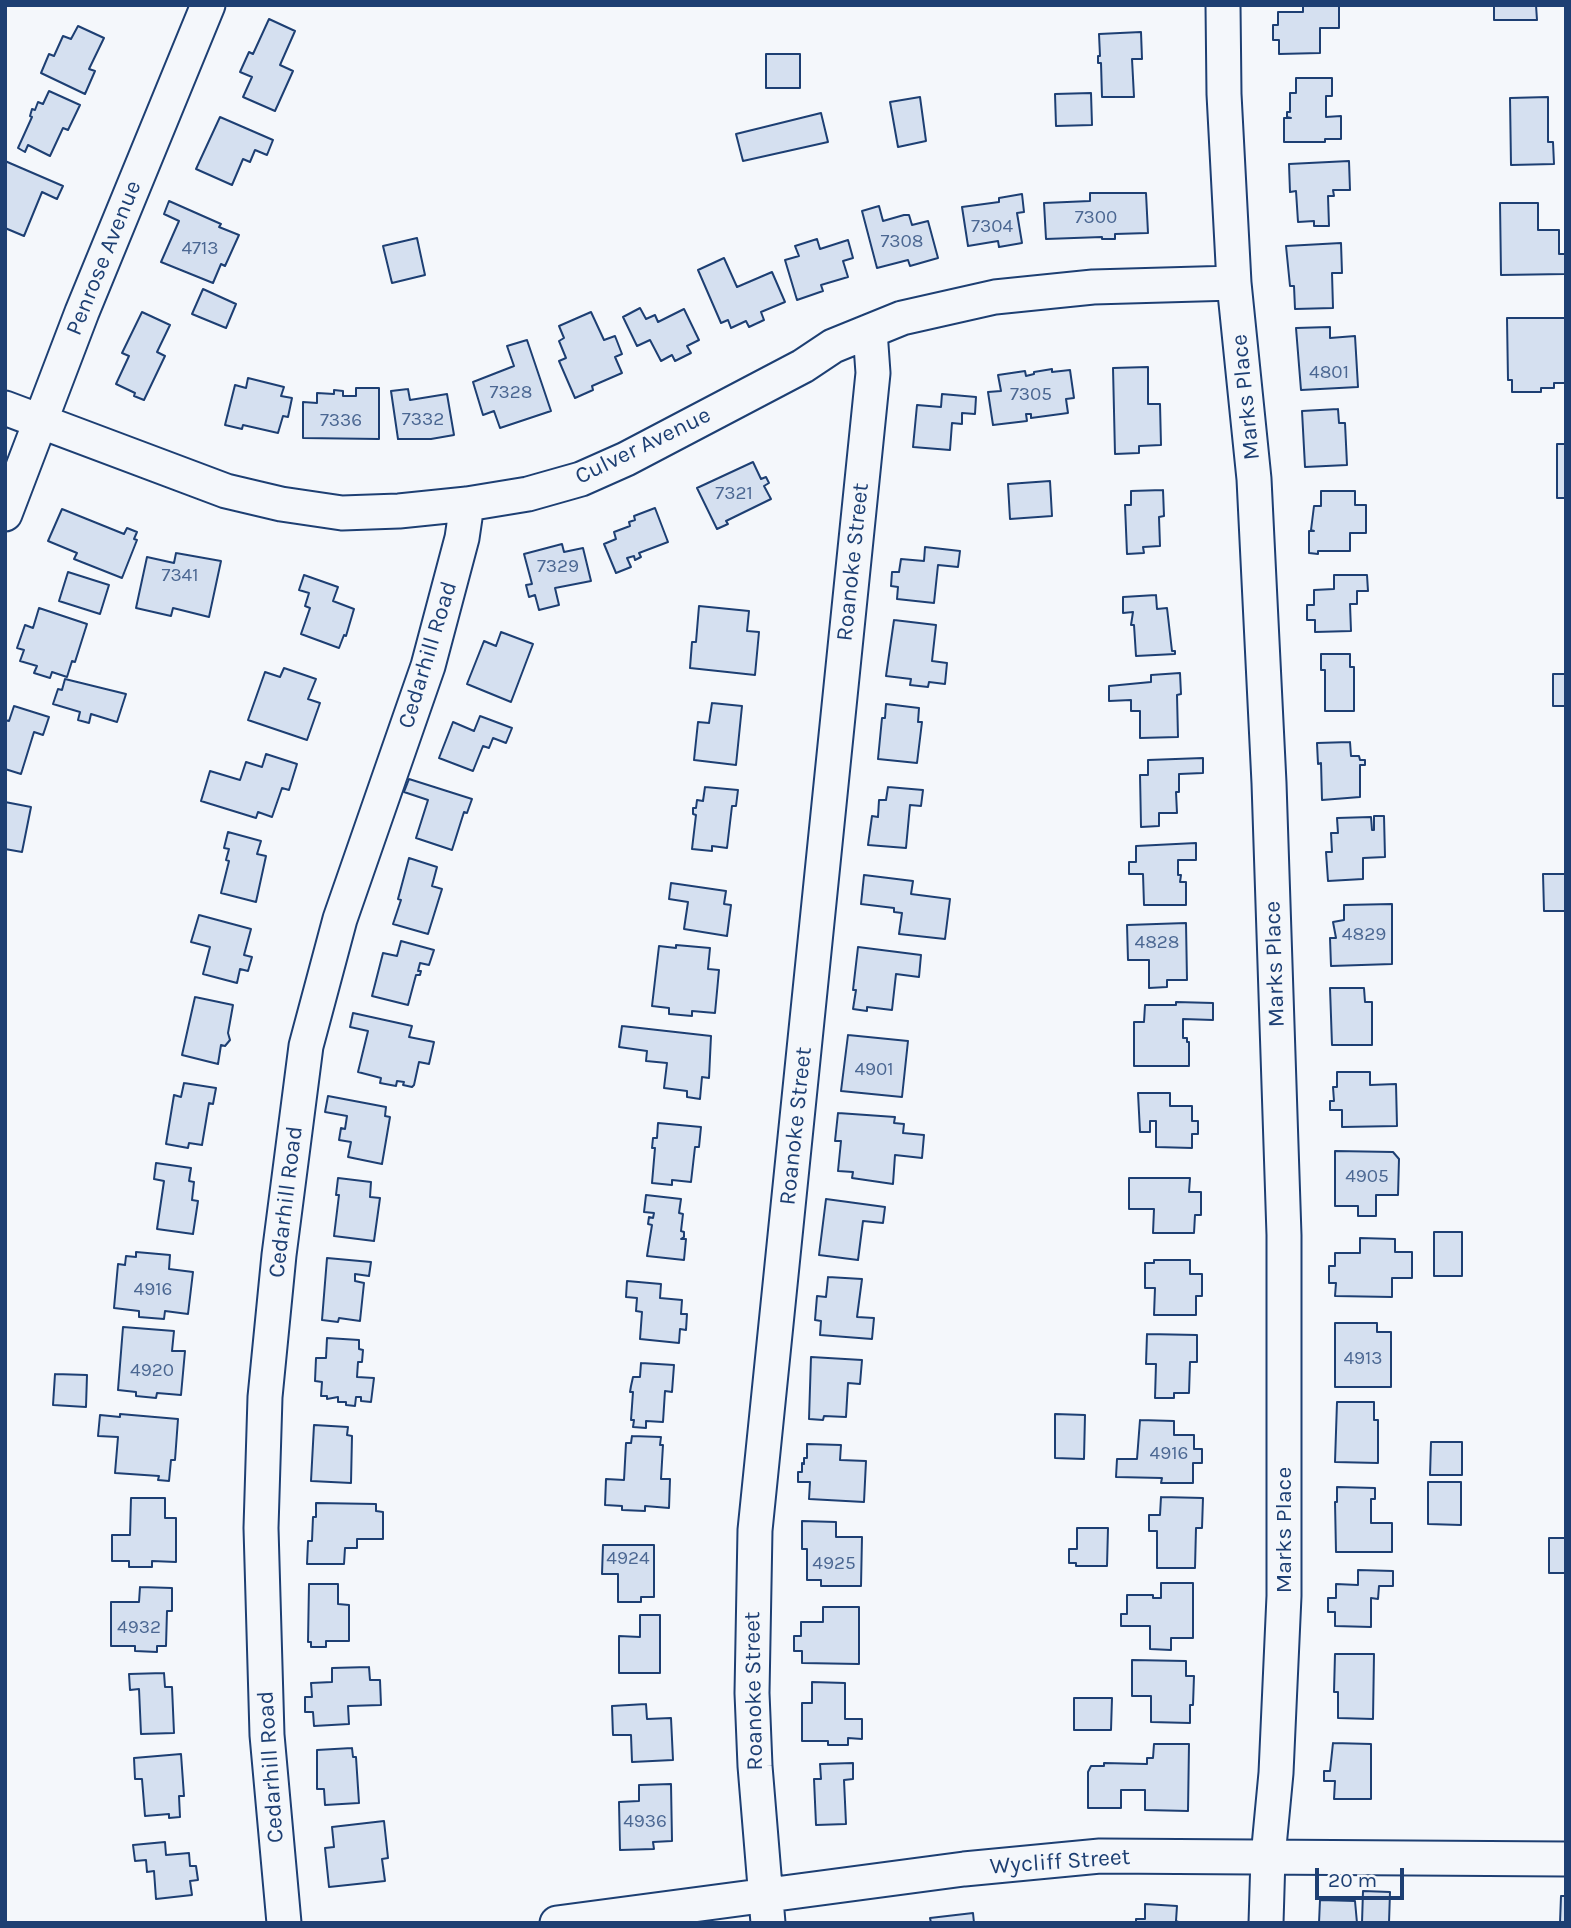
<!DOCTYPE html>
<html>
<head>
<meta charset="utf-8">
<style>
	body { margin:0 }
	#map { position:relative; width:1571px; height:1928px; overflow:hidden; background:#f4f7fb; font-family:Karla,sans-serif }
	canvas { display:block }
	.frame { position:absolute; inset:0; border:7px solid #1d3f73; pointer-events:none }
	.scale { position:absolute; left:1315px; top:1868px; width:89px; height:32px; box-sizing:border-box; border:4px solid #1d3f73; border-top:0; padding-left:9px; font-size:21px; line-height:24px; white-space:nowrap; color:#1d3f73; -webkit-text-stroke:5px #f4f7fb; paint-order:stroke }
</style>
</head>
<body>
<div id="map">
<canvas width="1571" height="1928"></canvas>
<div class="frame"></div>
<div class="scale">20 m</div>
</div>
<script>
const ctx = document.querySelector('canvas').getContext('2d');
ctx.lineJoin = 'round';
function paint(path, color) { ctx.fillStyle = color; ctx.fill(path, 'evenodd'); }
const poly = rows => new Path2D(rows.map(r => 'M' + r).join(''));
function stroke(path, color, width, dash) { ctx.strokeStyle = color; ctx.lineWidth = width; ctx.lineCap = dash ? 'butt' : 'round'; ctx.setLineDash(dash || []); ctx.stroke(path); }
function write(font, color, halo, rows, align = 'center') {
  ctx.font = font + ' Karla,sans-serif'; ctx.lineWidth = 5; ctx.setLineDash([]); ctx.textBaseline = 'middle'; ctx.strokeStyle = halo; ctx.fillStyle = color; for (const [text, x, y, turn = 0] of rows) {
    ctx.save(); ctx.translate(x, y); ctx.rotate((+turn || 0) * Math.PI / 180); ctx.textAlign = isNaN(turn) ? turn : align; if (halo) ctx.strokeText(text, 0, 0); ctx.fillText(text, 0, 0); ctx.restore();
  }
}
const building = poly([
	[1303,5,1339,5,1339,28,1320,28,1320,53,1279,54,1279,40,1273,40,1273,25,1278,25,1278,12,1303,12,1303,5],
	[1494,5,1536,5,1537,20,1494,20,1494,5],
	[269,19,295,31,280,65,293,71,275,111,243,97,252,77,240,72,249,52,253,54,269,19],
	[78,26,104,38,89,69,95,71,85,94,41,73,49,54,54,56,63,36,71,39,78,26],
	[1141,32,1142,59,1132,59,1134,97,1102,97,1101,63,1098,63,1098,56,1100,56,1099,34,1141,32],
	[766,54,800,54,800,88,766,88,766,54],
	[1296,78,1332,78,1332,96,1326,96,1326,117,1341,116,1341,139,1325,139,1325,142,1284,142,1284,118,1291,118,1287,117,1287,112,1290,112,1290,93,1296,93,1296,78],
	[49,91,80,105,68,130,63,128,50,156,28,145,25,152,18,148,32,117,30,116,32,109,35,110,38,102,43,104,49,91],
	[1091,93,1092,125,1056,126,1055,94,1091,93],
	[920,97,926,141,898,147,890,102,920,97],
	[1548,97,1548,142,1553,142,1554,164,1511,165,1510,98,1548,97],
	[821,113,828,142,743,161,736,134,821,113],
	[220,117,273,140,267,155,255,150,250,162,243,159,232,185,196,169,220,117],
	[5,161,63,186,57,199,42,192,24,236,5,228,5,161],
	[1349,161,1350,190,1333,190,1334,196,1328,196,1329,226,1314,226,1314,221,1298,222,1296,191,1290,192,1289,164,1349,161],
	[1090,193,1146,193,1148,233,1115,234,1115,239,1102,239,1102,237,1046,239,1044,203,1090,201,1090,193],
	[1022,194,1024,212,1017,213,1022,243,999,247,998,241,968,246,962,207,999,202,999,198,1022,194],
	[169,201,221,224,219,227,239,235,225,266,221,264,213,283,161,262,179,221,164,214,169,201],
	[1500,203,1538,203,1538,230,1559,230,1559,254,1565,254,1565,274,1501,275,1500,203],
	[879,206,883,221,904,215,909,215,912,225,928,221,938,258,910,266,908,260,877,268,862,211,879,206],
	[417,238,425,275,392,283,383,246,417,238],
	[817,239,820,249,848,240,853,258,843,261,848,277,821,285,823,291,797,300,785,260,799,256,795,246,817,239],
	[1341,243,1342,273,1332,273,1333,308,1295,309,1294,286,1290,286,1286,246,1341,243],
	[724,258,737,287,772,272,785,302,761,312,764,320,749,327,746,321,731,328,728,320,721,323,698,270,724,258],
	[203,289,236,304,226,328,192,314,203,289],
	[640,308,646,319,655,315,658,322,684,309,699,340,687,346,691,353,675,361,672,355,661,361,650,340,637,346,623,317,640,308],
	[142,312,170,325,157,352,165,356,144,400,134,396,135,393,116,384,129,356,122,353,142,312],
	[591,312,604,340,615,336,622,354,615,357,622,373,592,386,593,390,575,398,559,361,566,358,559,341,564,338,559,326,591,312],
	[1507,318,1566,318,1566,383,1554,383,1554,388,1541,388,1541,392,1512,392,1512,380,1508,380,1507,318],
	[1330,327,1330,338,1355,336,1358,387,1301,390,1296,328,1330,327],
	[527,340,551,411,500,428,494,411,483,415,473,382,514,366,507,346,527,340],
	[1148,367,1148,404,1160,404,1161,445,1139,446,1139,453,1115,454,1113,368,1148,367],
	[1052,369,1052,372,1070,370,1074,398,1066,399,1068,413,1031,418,1031,414,1026,414,1027,421,993,425,988,392,1001,391,998,375,1025,371,1026,376,1034,374,1034,372,1052,369],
	[248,378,284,387,281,396,292,398,288,417,283,416,278,433,243,425,242,429,225,425,235,385,246,388,248,378],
	[356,388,379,388,379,439,303,438,303,402,317,403,317,393,334,394,334,390,343,391,343,396,356,396,356,388],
	[408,389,410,400,447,394,454,435,431,439,398,439,391,391,408,389],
	[942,394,976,397,975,414,962,413,962,424,952,423,950,450,913,447,917,405,941,407,942,394],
	[1338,409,1339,423,1345,423,1347,465,1305,467,1302,411,1338,409],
	[1557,444,1566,444,1566,498,1557,498,1557,444],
	[753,462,761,479,766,477,769,483,764,486,771,499,726,521,728,524,717,529,697,488,753,462],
	[1050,481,1052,516,1010,519,1008,484,1050,481],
	[1163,490,1164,516,1159,517,1160,546,1143,547,1144,553,1127,554,1125,505,1131,505,1131,491,1163,490],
	[1321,491,1355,491,1355,505,1366,505,1366,533,1350,533,1350,551,1318,551,1318,554,1309,553,1309,531,1314,531,1311,530,1314,506,1321,506,1321,491],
	[655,508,668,542,639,553,641,557,635,560,634,556,627,558,631,567,616,573,604,544,616,539,614,532,630,526,629,522,635,520,634,516,655,508],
	[62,509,124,534,127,528,137,532,134,539,137,540,122,578,74,559,77,553,48,541,62,509],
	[562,544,564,552,583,548,591,581,555,588,559,605,539,610,535,595,529,597,526,585,532,584,524,554,562,544],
	[925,547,960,551,958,567,938,565,934,603,897,599,898,587,891,586,892,572,899,572,901,559,924,561,925,547],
	[176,553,221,561,209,617,173,608,171,616,136,608,147,557,174,563,176,553],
	[68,572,109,585,100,614,59,601,68,572],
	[304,575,338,587,333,601,354,609,346,636,344,635,339,648,301,634,310,608,305,606,309,593,299,590,304,575],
	[1334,575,1367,575,1368,591,1357,591,1357,604,1350,604,1351,631,1315,632,1315,620,1307,620,1307,605,1314,605,1314,590,1334,589,1334,575],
	[1156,595,1157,609,1167,608,1172,651,1175,651,1175,654,1136,656,1134,625,1131,625,1133,612,1123,613,1123,597,1156,595],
	[699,606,749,611,747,631,759,632,755,675,690,668,692,642,696,642,699,606],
	[39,608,87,624,75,662,72,661,67,677,52,672,50,678,34,673,37,666,20,661,24,650,17,648,25,625,33,628,39,608],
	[894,620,936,625,932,661,947,663,945,684,929,682,928,687,910,685,911,679,886,676,894,620],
	[501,632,533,644,511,702,467,684,484,641,496,646,501,632],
	[1321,654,1350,654,1350,667,1354,667,1354,711,1325,711,1325,670,1321,670,1321,654],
	[284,668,316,679,308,699,320,703,307,740,248,720,265,672,280,677,284,668],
	[1180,673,1181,694,1177,695,1178,737,1140,738,1140,711,1131,711,1131,700,1109,701,1109,686,1151,682,1151,675,1180,673],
	[1553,674,1566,674,1566,706,1553,706,1553,674],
	[65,679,126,694,117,722,91,714,89,723,78,720,80,712,53,704,58,689,62,690,65,679],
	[712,703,742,706,736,765,694,760,698,722,709,723,712,703],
	[886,704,919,708,918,722,922,722,917,763,878,759,882,718,885,718,886,704],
	[14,706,49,717,43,735,34,732,21,774,5,769,5,720,9,721,14,706],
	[480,716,512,728,506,743,493,738,489,748,483,746,473,771,439,758,453,722,474,731,480,716],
	[1350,742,1351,756,1359,756,1360,760,1365,760,1365,765,1360,765,1360,797,1322,800,1321,763,1318,764,1317,743,1350,742],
	[266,754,297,764,289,790,282,788,272,817,258,812,256,818,201,801,210,771,240,780,246,762,262,767,266,754],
	[1203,758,1203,773,1179,774,1179,792,1176,792,1177,813,1159,813,1159,826,1141,827,1140,775,1148,775,1148,760,1203,758],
	[409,779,472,799,467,813,464,812,452,850,416,838,428,800,404,792,409,779],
	[705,787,738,790,736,806,732,806,727,848,712,846,712,851,692,849,696,815,693,814,693,808,696,808,697,800,703,801,705,787],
	[888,787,923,790,921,806,910,805,906,848,868,845,872,816,878,817,879,800,886,800,888,787],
	[5,802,31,807,22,852,5,849,5,802],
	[1374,816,1384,816,1385,857,1363,858,1363,879,1328,881,1326,852,1332,852,1331,833,1338,833,1337,818,1371,817,1372,830,1374,830,1374,816],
	[228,832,261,841,257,854,266,856,256,902,221,893,229,861,226,860,229,849,224,848,228,832],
	[1196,843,1196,860,1178,860,1178,875,1181,875,1180,882,1186,882,1186,905,1144,905,1143,874,1129,874,1129,862,1136,862,1136,846,1196,843],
	[409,858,437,867,432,886,442,889,428,934,393,924,401,900,398,899,409,858],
	[1543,874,1566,874,1566,911,1544,911,1543,874],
	[864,875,913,881,911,894,950,899,945,939,899,934,902,913,894,912,894,908,861,904,864,875],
	[671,883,726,891,724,904,731,905,727,936,684,929,688,902,669,899,671,883],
	[1392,904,1392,964,1331,966,1330,938,1336,938,1333,922,1344,920,1344,905,1392,904],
	[199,915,251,929,244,955,252,957,248,971,240,969,237,983,203,974,210,947,191,942,199,915],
	[1186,923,1187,980,1167,980,1167,987,1149,988,1149,960,1128,960,1127,925,1186,923],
	[401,941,434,950,429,965,420,963,418,971,421,971,420,975,416,975,408,1005,372,996,383,953,397,956,401,941],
	[676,945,710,948,708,969,719,970,715,1013,692,1011,692,1016,669,1014,669,1008,652,1006,659,946,676,948,676,945],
	[858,947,921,955,919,977,896,974,892,1010,867,1007,867,1011,853,1009,856,990,853,990,858,947],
	[1330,988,1364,988,1365,1002,1372,1002,1372,1045,1332,1045,1330,988],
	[195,997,233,1005,228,1033,230,1040,225,1046,221,1045,218,1064,182,1055,195,997],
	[1176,1002,1213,1003,1213,1020,1183,1019,1183,1038,1187,1038,1187,1042,1189,1042,1189,1066,1134,1066,1134,1022,1144,1022,1145,1005,1176,1005,1176,1002],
	[353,1013,412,1026,409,1037,434,1042,429,1064,419,1062,414,1085,412,1087,403,1085,404,1082,397,1081,396,1086,380,1083,381,1078,358,1072,368,1031,350,1027,353,1013],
	[622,1026,711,1036,709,1078,702,1077,700,1099,687,1097,687,1091,664,1088,667,1063,646,1061,647,1051,619,1047,622,1026],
	[848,1035,908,1041,902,1097,841,1091,848,1035],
	[1337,1072,1370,1072,1370,1085,1396,1084,1397,1126,1342,1127,1342,1110,1330,1110,1330,1101,1334,1101,1333,1087,1337,1087,1337,1072],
	[184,1083,216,1088,213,1104,209,1103,202,1145,189,1143,188,1148,166,1144,174,1095,181,1097,184,1083],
	[1138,1093,1170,1093,1170,1106,1192,1106,1192,1121,1198,1121,1198,1134,1192,1134,1192,1148,1156,1147,1156,1121,1150,1121,1150,1132,1140,1132,1138,1093],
	[328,1096,386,1107,385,1116,390,1117,382,1164,348,1157,351,1142,339,1140,341,1128,345,1129,347,1116,325,1112,328,1096],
	[838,1113,895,1117,894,1123,904,1124,903,1133,924,1135,922,1158,895,1155,893,1184,852,1178,853,1172,838,1171,841,1141,835,1141,838,1113],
	[658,1123,701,1127,699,1147,695,1147,691,1182,672,1180,672,1185,652,1183,655,1148,652,1148,653,1138,657,1138,658,1123],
	[1335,1151,1393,1152,1399,1159,1398,1195,1376,1195,1376,1216,1358,1216,1358,1206,1335,1206,1335,1151],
	[156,1163,191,1168,189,1181,194,1182,192,1200,198,1201,193,1234,157,1229,164,1181,154,1179,156,1163],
	[338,1178,371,1182,370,1197,380,1198,374,1241,334,1236,339,1195,336,1195,338,1178],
	[1129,1178,1190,1178,1189,1192,1201,1192,1201,1215,1195,1215,1194,1233,1153,1233,1154,1209,1129,1209,1129,1178],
	[646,1195,681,1199,679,1213,683,1214,681,1231,684,1232,684,1237,681,1239,686,1239,684,1260,647,1256,652,1225,648,1224,649,1217,653,1218,654,1213,644,1212,646,1195],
	[826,1199,885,1207,883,1223,863,1221,858,1260,819,1255,826,1199],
	[1434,1232,1462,1232,1462,1276,1434,1276,1434,1232],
	[1360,1238,1395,1239,1395,1252,1412,1252,1412,1278,1392,1278,1392,1297,1335,1296,1336,1283,1329,1283,1329,1266,1335,1266,1335,1253,1360,1253,1360,1238],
	[136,1252,170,1255,169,1269,193,1272,188,1314,165,1311,164,1319,139,1317,139,1311,114,1308,118,1264,125,1265,126,1256,136,1257,136,1252],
	[327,1258,371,1262,369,1276,355,1274,355,1281,364,1283,360,1321,339,1318,338,1322,322,1320,327,1258],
	[1154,1260,1190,1260,1190,1274,1202,1274,1202,1296,1196,1296,1196,1315,1154,1315,1155,1288,1145,1288,1145,1263,1154,1263,1154,1260],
	[828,1277,862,1279,857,1317,874,1318,872,1339,820,1335,821,1321,815,1320,817,1296,826,1297,828,1277],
	[627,1281,661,1284,660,1298,682,1300,681,1314,687,1314,686,1330,680,1329,679,1343,640,1339,642,1312,636,1311,637,1298,626,1297,627,1281],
	[1335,1323,1377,1323,1377,1332,1391,1332,1391,1387,1335,1387,1335,1323],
	[123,1327,174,1331,172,1351,185,1351,181,1395,157,1393,156,1398,136,1396,136,1392,118,1390,123,1327],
	[1147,1334,1197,1335,1197,1362,1190,1362,1189,1393,1174,1393,1174,1398,1155,1398,1156,1364,1146,1364,1147,1334],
	[327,1338,359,1340,359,1349,363,1350,362,1362,358,1362,357,1377,374,1378,371,1402,361,1401,361,1397,356,1397,355,1406,346,1405,346,1402,338,1402,338,1397,327,1399,327,1396,321,1396,322,1382,315,1381,316,1358,326,1358,327,1338],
	[811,1357,862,1360,860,1384,848,1383,846,1417,824,1416,823,1420,809,1419,811,1357],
	[641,1363,674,1365,672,1392,665,1391,663,1422,646,1421,646,1428,633,1427,634,1420,631,1420,633,1392,630,1392,631,1386,633,1377,640,1377,641,1363],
	[55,1374,87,1375,86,1407,53,1405,55,1374],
	[1337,1402,1374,1402,1374,1420,1378,1420,1378,1463,1335,1462,1337,1402],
	[120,1414,178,1419,175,1460,171,1460,169,1481,158,1480,159,1476,115,1473,118,1437,98,1436,100,1415,120,1417,120,1414],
	[1055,1414,1085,1415,1084,1459,1055,1458,1055,1414],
	[1140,1420,1174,1421,1174,1435,1194,1435,1194,1449,1202,1449,1202,1463,1193,1463,1193,1483,1161,1483,1162,1478,1116,1477,1117,1459,1137,1459,1140,1420],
	[314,1425,348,1427,347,1435,352,1436,351,1483,311,1481,314,1425],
	[632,1436,661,1437,660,1445,663,1445,661,1479,670,1479,669,1508,645,1506,645,1511,622,1510,622,1506,605,1505,606,1479,624,1480,626,1443,631,1443,632,1436],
	[1431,1442,1462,1442,1462,1475,1430,1475,1431,1442],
	[807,1444,841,1445,840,1460,866,1461,864,1502,809,1499,810,1482,798,1482,798,1472,802,1472,802,1463,804,1464,804,1458,807,1458,807,1444],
	[1428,1482,1461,1482,1461,1525,1428,1524,1428,1482],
	[1337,1487,1375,1488,1375,1499,1371,1499,1371,1523,1392,1523,1392,1552,1336,1552,1335,1502,1337,1502,1337,1487],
	[1161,1497,1203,1498,1202,1528,1196,1528,1195,1568,1157,1568,1157,1531,1149,1531,1149,1515,1160,1515,1161,1497],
	[131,1498,165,1498,165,1518,176,1518,176,1562,152,1561,152,1567,129,1567,129,1561,112,1561,112,1535,130,1535,131,1498],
	[316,1503,376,1504,376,1511,383,1512,383,1539,357,1539,357,1548,345,1548,344,1564,307,1564,308,1541,312,1541,313,1517,316,1517,316,1503],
	[802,1521,836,1522,836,1537,862,1537,861,1586,821,1586,821,1580,807,1580,807,1549,802,1549,802,1521],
	[1077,1528,1108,1528,1107,1566,1076,1566,1076,1563,1069,1563,1069,1549,1077,1549,1077,1528],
	[1549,1538,1566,1538,1566,1573,1549,1573,1549,1538],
	[603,1545,654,1545,654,1597,641,1597,641,1602,618,1602,618,1574,602,1574,603,1545],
	[1358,1570,1393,1571,1393,1586,1379,1586,1378,1599,1371,1598,1371,1627,1335,1626,1335,1612,1328,1612,1328,1598,1336,1598,1336,1584,1358,1585,1358,1570],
	[1161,1583,1193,1583,1193,1638,1171,1638,1171,1650,1150,1649,1150,1626,1121,1626,1121,1614,1127,1614,1127,1595,1153,1595,1153,1598,1161,1598,1161,1583],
	[309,1584,338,1584,338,1604,349,1605,349,1641,326,1641,326,1647,311,1647,311,1642,308,1642,309,1584],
	[140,1587,172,1588,172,1611,167,1611,166,1646,157,1646,157,1652,135,1651,135,1646,111,1646,111,1602,139,1602,140,1587],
	[823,1607,859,1607,859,1664,802,1663,802,1651,794,1651,794,1636,801,1636,801,1622,823,1622,823,1607],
	[640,1615,660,1615,660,1673,619,1673,619,1636,640,1637,640,1615],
	[1335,1654,1374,1654,1373,1719,1338,1718,1338,1692,1334,1692,1335,1654],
	[1132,1660,1186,1661,1186,1676,1194,1676,1193,1705,1190,1705,1190,1723,1151,1722,1151,1696,1132,1696,1132,1660],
	[369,1667,370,1680,380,1680,381,1705,348,1706,349,1724,314,1726,313,1712,305,1712,305,1697,312,1697,311,1683,332,1682,332,1668,369,1667],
	[164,1673,165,1687,172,1687,174,1733,141,1734,139,1689,130,1690,129,1674,164,1673],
	[812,1682,845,1683,845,1719,862,1719,862,1739,848,1738,848,1745,828,1745,828,1741,802,1741,802,1703,812,1703,812,1682],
	[1074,1698,1112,1698,1111,1730,1074,1730,1074,1698],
	[646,1704,647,1719,671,1718,673,1760,632,1762,631,1735,613,1735,612,1706,646,1704],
	[1333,1743,1371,1744,1371,1799,1334,1799,1335,1781,1324,1781,1324,1771,1330,1771,1333,1743],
	[1154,1744,1189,1744,1188,1811,1145,1810,1145,1790,1121,1790,1121,1808,1088,1808,1088,1772,1091,1766,1104,1766,1104,1763,1147,1764,1147,1758,1153,1758,1154,1744],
	[352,1748,353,1757,356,1757,359,1803,325,1805,324,1789,317,1789,317,1750,352,1748],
	[181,1754,184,1796,179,1796,180,1817,169,1818,169,1814,145,1816,142,1779,135,1779,134,1758,181,1754],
	[853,1763,853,1779,844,1780,846,1824,816,1825,814,1779,821,1779,820,1764,853,1763],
	[671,1784,672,1841,653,1842,654,1849,620,1850,619,1802,639,1801,639,1785,671,1784],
	[384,1821,388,1858,382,1859,385,1881,329,1887,325,1848,334,1847,332,1827,384,1821],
	[165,1842,166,1855,189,1853,190,1866,196,1866,198,1880,190,1881,192,1895,156,1899,154,1871,147,1872,146,1860,135,1861,133,1845,165,1842],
	[1363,1891,1390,1892,1389,1923,1362,1923,1363,1891],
	[1561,1896,1566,1896,1566,1923,1560,1923,1561,1896],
	[1320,1900,1355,1901,1357,1923,1319,1923,1320,1900],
	[1145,1904,1177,1906,1176,1921,1181,1923,1136,1923,1136,1919,1145,1919,1145,1904],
	[973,1913,974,1923,931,1923,930,1918,973,1913]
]);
const minor = poly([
	[1223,5,1224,94,1234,283,1254,479,1269,783,1284,1235,1284,1596,1276,1773,1268,1857,1266,1923],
	[5,408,226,491,281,504,342,513,399,511,467,504,528,494,581,479,626,459,803,366,833,346,902,318,995,297,1093,287,1234,283],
	[5,514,82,312,208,5],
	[284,1923,267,1735,261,1528,265,1397,279,1255,306,1046,340,919,428,666,462,538,467,504],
	[557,1923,964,1869,1100,1856,1566,1859],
	[768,1923,755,1766,752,1693,755,1530,873,373,870,331]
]);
const numberNames = [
	["7300",1096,218],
	["7304",992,227],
	["7308",902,242],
	["4713",200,249],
	["4801",1329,373],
	["7328",511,393],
	["7305",1031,395],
	["7332",423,420],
	["7336",341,421],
	["7321",734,494],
	["7329",558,567],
	["7341",180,576],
	["4829",1364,935],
	["4828",1157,943],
	["4901",874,1070],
	["4905",1367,1177],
	["4916",153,1290],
	["4913",1363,1359],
	["4920",152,1371],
	["4916",1169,1454],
	["4924",628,1559],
	["4925",834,1564],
	["4932",139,1628],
	["4936",645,1822]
];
const streetNames = [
	["Penrose Avenue",104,258,-68],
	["Marks Place",1246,397,-96],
	["Culver Avenue",643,446,-26],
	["Roanoke Street",853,562,-84],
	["Cedarhill Road",428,655,-73],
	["Marks Place",1275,964,-92],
	["Roanoke Street",796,1126,-84],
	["Cedarhill Road",286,1202,-83],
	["Marks Place",1284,1530,-90],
	["Roanoke Street",754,1691,-91],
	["Cedarhill Road",271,1767,-94],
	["Wycliff Street",1060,1862,-4]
];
paint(building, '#d5e0f0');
stroke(building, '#1d3f73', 2);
stroke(minor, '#1d3f73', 37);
stroke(minor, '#f4f7fb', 33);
write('19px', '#4b6792', null, numberNames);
write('23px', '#1d3f73', '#f4f7fb', streetNames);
</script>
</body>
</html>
